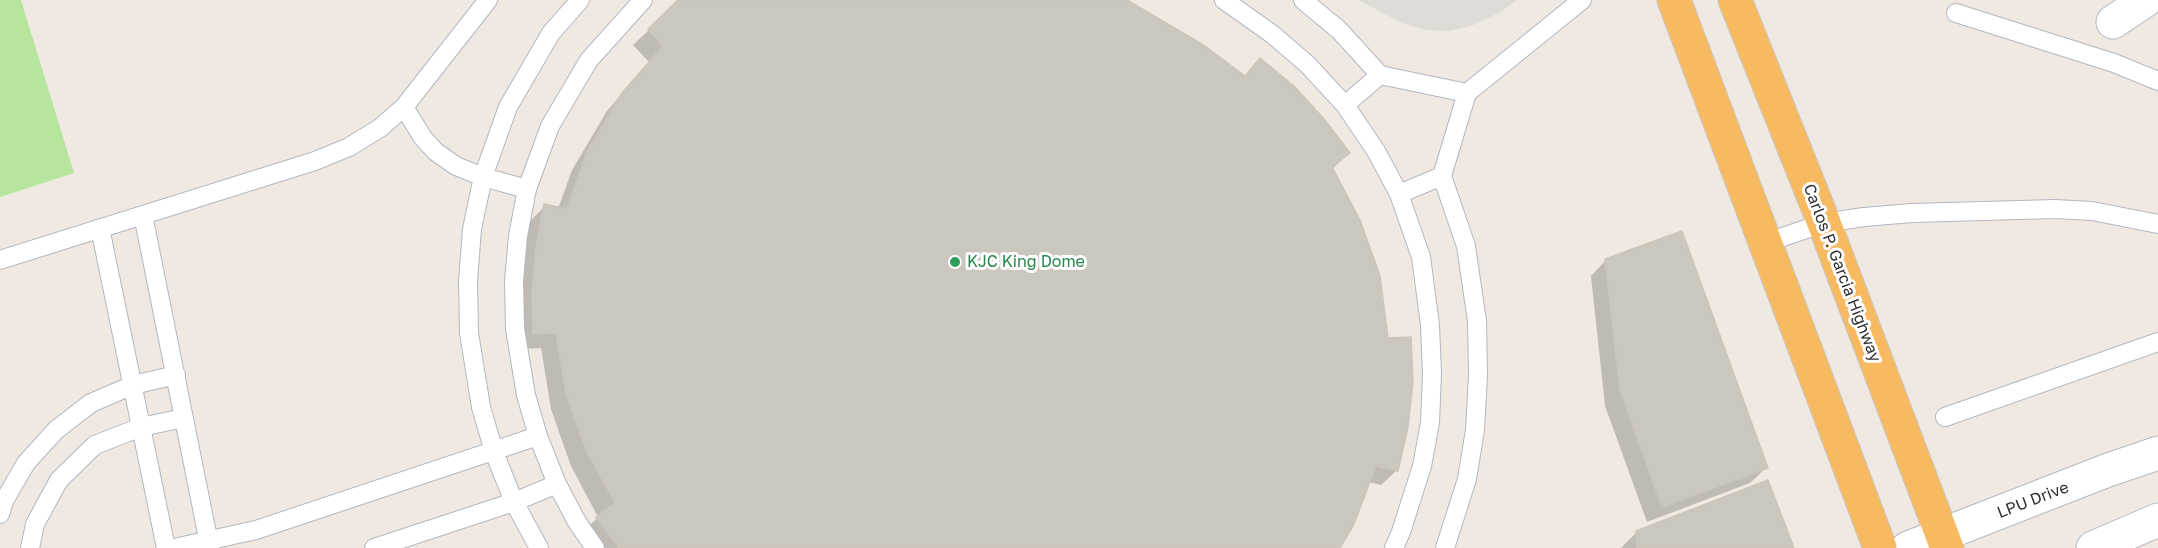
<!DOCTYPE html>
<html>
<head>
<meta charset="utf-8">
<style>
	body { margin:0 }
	canvas { display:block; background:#efe9e1 }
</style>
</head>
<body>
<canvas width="2158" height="548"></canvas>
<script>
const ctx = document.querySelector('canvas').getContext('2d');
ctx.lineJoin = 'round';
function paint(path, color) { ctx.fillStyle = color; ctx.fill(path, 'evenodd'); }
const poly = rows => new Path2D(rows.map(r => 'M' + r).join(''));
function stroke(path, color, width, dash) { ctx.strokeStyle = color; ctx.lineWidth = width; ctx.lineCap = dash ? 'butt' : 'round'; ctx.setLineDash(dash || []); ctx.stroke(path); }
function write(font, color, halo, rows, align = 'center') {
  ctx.font = font + ' "Golos Text",sans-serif'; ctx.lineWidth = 6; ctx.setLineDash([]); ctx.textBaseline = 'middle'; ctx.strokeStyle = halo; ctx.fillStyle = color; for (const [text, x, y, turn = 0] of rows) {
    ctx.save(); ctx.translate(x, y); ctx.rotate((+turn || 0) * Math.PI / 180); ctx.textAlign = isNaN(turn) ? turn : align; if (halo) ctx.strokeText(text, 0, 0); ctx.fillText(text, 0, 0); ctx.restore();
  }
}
const green = poly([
	[0,0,21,0,74,173,0,197]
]);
const plaza = poly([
	[1358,0,1517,0,1499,13,1471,26,1449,31,1426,30,1404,24]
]);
const shadow = poly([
	[681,0,1124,0,1244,77,1261,60,1348,153,1332,170,1397,470,1381,485,1368,482,1338,548,592,548,581,534,598,517,571,466,561,438,551,409,541,348,518,349,517,307,529,222,545,206,558,209,572,170,607,111,649,62,633,45],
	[1606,260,1766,468,1750,483,1647,522,1605,406,1591,276],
	[1637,532,1792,548,1621,548]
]);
const building = poly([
	[678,0,1127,0,1205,46,1245,76,1260,58,1294,86,1324,119,1350,153,1332,167,1360,220,1380,276,1388,338,1411,337,1413,382,1408,427,1398,471,1376,466,1354,524,1340,548,619,548,596,517,615,503,586,450,576,422,566,393,556,333,533,334,532,291,536,247,544,204,567,209,587,152,622,93,663,46,648,29,678,0],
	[1682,231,1768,468,1662,507,1620,390,1605,259,1682,231],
	[1768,480,1794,548,1637,548,1636,531,1768,480]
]);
const service = poly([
	[1224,0,1272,34,1307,64,1345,105,1376,151,1399,194,1421,257,1430,325,1432,374,1430,423,1422,466,1401,532,1394,548],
	[1303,0,1339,30,1380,75,1467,93],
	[1956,13,2114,63,2158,81],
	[1345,105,1380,75],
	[404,107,423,138,436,152,456,166,483,177,527,189],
	[1399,194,1442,176],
	[143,215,210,548],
	[100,228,166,548],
	[1765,243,1824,223,1864,217,1912,213,2055,209,2092,211,2158,224],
	[0,260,315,161,349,147,380,128,404,107,488,0],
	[1945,417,2158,342],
	[0,514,4,501,26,463,56,430,91,403,133,385,176,375],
	[30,548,35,524,59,480,95,445,141,427,184,418],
	[174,548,256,530,538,436],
	[374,548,514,502,557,484],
	[539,548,514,502,494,452,481,407,469,333,468,281,472,229,483,177,508,107,551,33,580,0],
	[595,548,577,522,557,484,538,436,526,395,515,329,514,281,518,236,527,189,550,126,589,60,643,0],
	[1445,548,1467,479,1475,430,1478,375,1477,321,1466,246,1442,176,1467,93,1582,0]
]);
const minor = poly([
	[2113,22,2146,0],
	[1908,548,2108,470,2158,453],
	[2093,548,2158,520]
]);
const trunk = poly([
	[1674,0,1880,548],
	[1735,0,1824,223,1947,548]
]);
const markers = [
	[955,262,6,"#2e9e5b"]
];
const leisureNames = [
	["KJC King Dome",967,262]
];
const streetNames = [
	["Carlos P. Garcia Highway",1842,273,69],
	["LPU Drive",2033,500,-21]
];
paint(green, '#b6e59e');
paint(plaza, '#dfdcd8');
paint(shadow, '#0003');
paint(building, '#cbc7bf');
stroke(building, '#cbc5ba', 1.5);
stroke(service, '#b4b7c1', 20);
stroke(minor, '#b4b7c1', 35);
stroke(trunk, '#c9c9c9', 35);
stroke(service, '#fff', 18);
stroke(minor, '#fff', 33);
stroke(trunk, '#f8ba60', 33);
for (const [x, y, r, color] of markers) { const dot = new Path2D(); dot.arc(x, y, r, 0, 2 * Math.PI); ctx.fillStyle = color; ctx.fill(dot); stroke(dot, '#fff', 2); }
write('16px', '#27864d', '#fff', leisureNames, 'left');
write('16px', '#2e2e2e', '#fff', streetNames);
</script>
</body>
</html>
